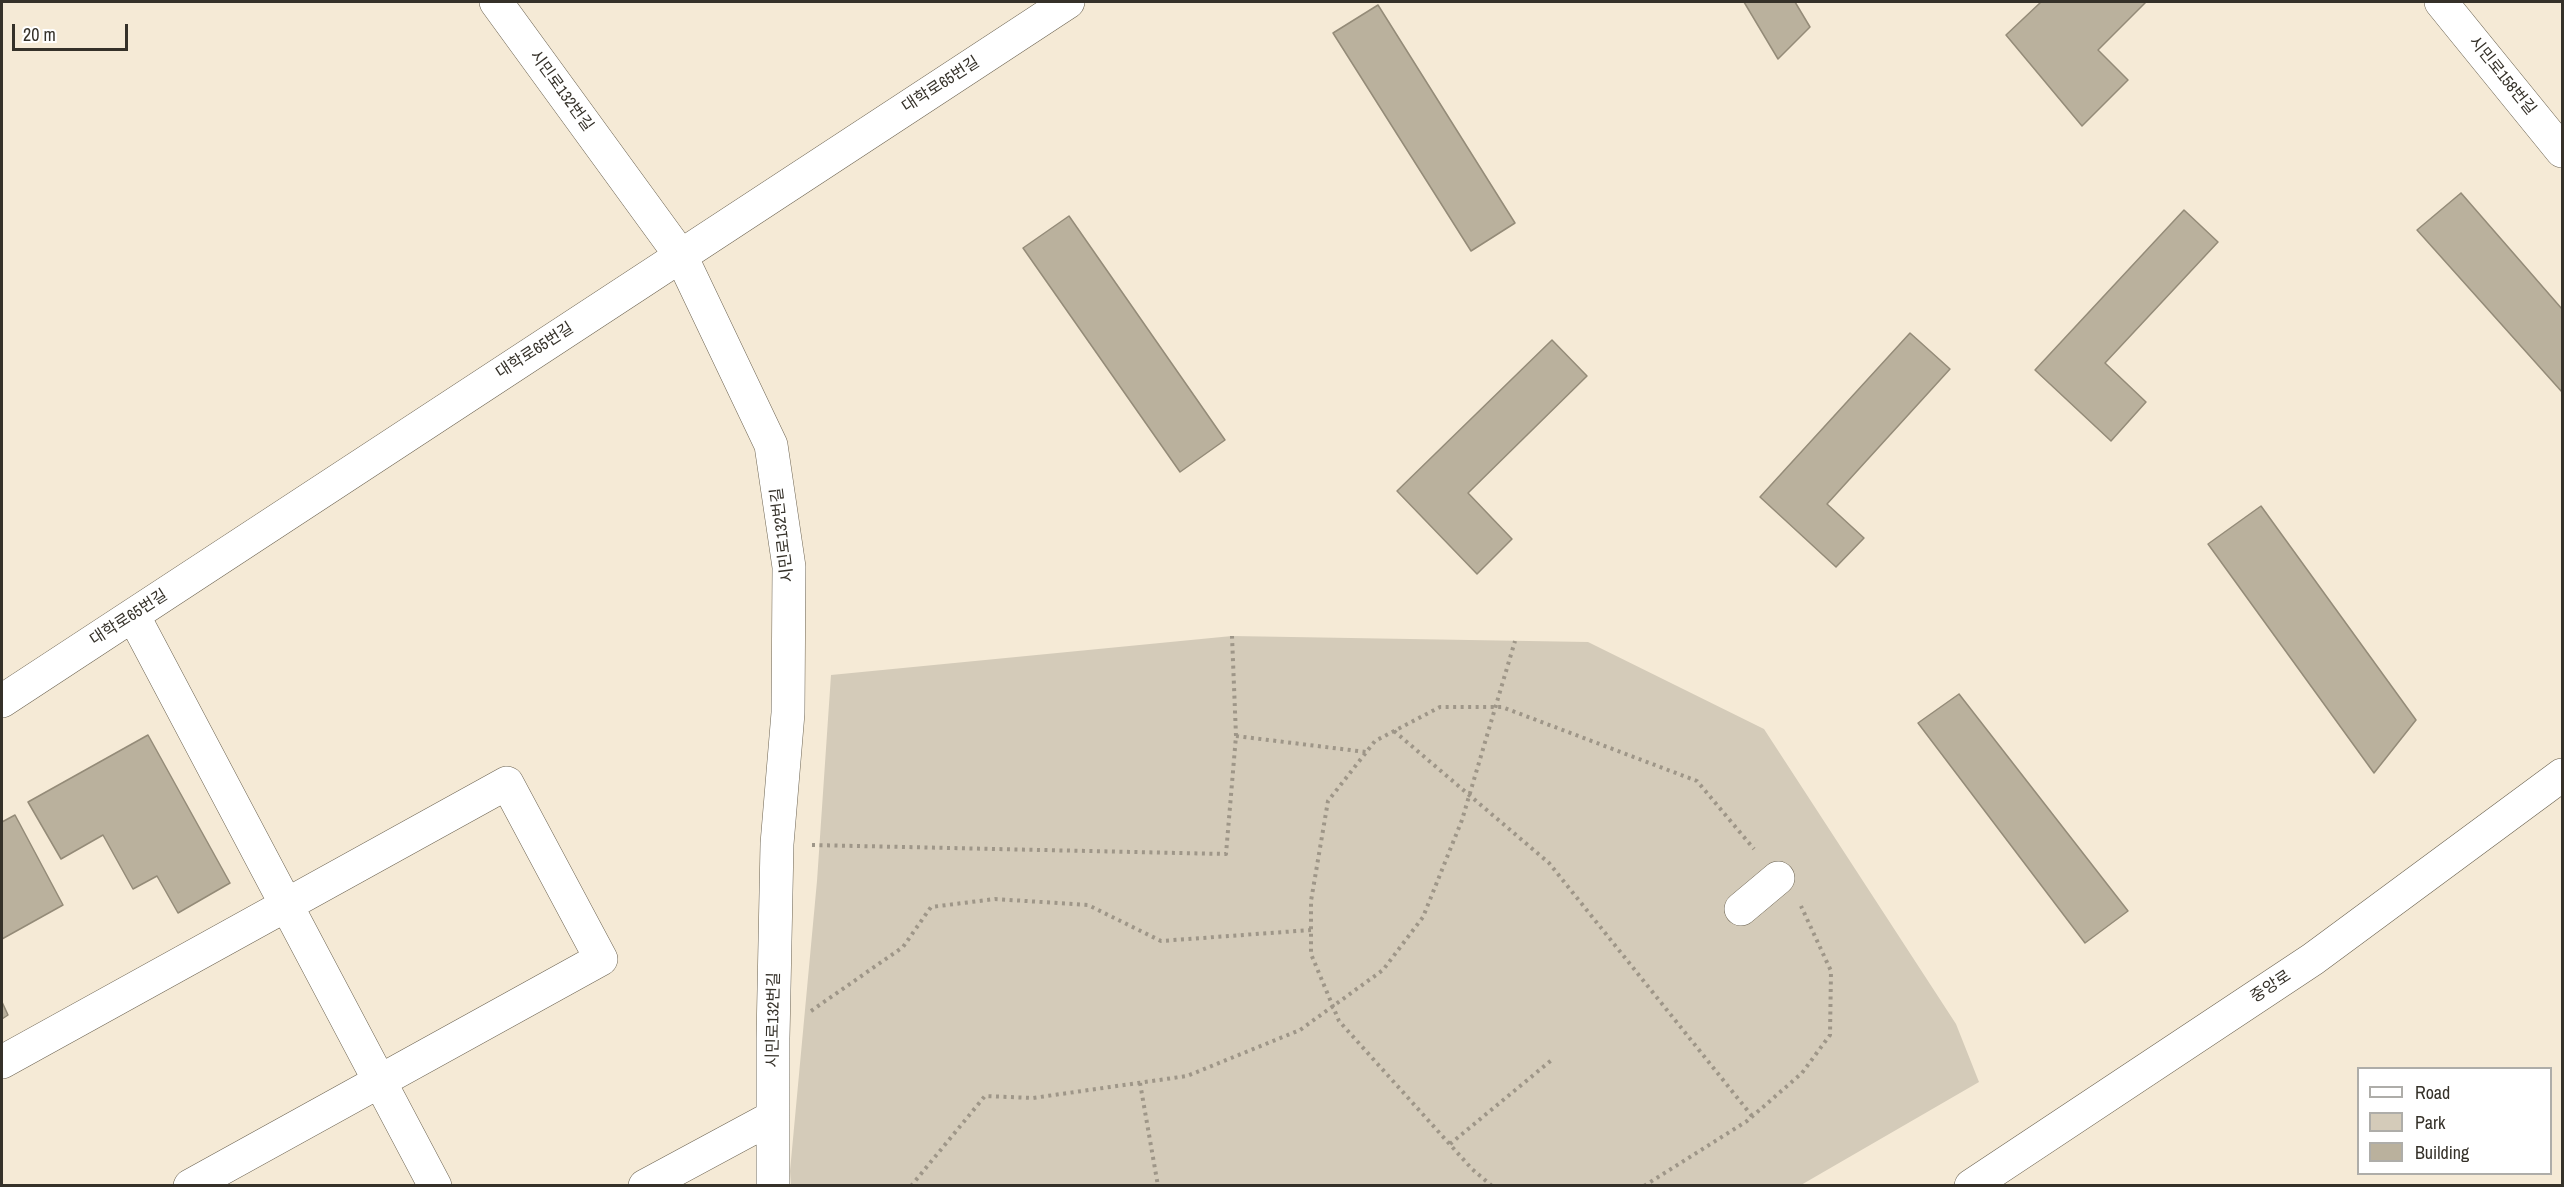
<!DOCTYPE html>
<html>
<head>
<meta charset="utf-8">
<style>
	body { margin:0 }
	#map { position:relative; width:2564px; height:1187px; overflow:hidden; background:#f5ead6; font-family:"Archivo Narrow",sans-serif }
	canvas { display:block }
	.frame { position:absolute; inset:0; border:3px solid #353129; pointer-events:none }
	.legend { position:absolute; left:2357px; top:1067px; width:195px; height:108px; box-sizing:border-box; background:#fff; border:2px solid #aeada9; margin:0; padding:8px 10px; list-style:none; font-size:18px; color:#353129 }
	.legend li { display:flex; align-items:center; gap:12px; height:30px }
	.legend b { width:30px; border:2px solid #aeada9 }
	.scale { position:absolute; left:12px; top:24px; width:116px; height:27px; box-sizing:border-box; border:3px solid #353129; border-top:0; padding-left:8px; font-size:18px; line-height:21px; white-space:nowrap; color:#353129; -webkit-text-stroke:4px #fff; paint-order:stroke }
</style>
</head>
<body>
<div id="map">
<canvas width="2564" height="1187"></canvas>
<div class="frame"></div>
<ul class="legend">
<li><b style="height:8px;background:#fff"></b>Road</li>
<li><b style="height:16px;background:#d4cbb9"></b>Park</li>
<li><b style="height:16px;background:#bab19d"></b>Building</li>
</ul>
<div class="scale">20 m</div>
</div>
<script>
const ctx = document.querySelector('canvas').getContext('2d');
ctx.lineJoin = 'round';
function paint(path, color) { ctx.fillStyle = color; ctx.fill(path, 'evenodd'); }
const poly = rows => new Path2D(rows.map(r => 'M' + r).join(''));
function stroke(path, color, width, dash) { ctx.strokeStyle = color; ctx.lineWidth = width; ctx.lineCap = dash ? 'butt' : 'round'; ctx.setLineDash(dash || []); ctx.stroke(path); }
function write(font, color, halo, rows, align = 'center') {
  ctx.font = font + ' "Archivo Narrow","Noto Sans KR",sans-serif'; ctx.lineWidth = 5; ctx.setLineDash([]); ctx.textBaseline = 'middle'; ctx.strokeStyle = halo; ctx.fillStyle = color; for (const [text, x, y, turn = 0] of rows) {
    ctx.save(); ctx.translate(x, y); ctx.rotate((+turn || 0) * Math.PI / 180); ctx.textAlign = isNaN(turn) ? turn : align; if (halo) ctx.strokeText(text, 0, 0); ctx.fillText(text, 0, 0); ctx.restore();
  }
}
const green = poly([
	[1232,636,1588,642,1764,729,1956,1024,1979,1082,1801,1185,791,1186,790,1171,817,881,831,675]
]);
const building = poly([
	[1744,2,1795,2,1810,27,1778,59,1744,2],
	[2041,2,2146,2,2098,50,2128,80,2082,126,2006,35,2041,2],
	[1378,5,1515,223,1471,251,1333,33,1378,5],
	[2461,193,2562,309,2562,392,2417,230,2461,193],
	[2184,210,2218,242,2105,363,2146,402,2111,441,2035,370,2184,210],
	[1069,216,1225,440,1180,472,1023,248,1069,216],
	[1910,333,1950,369,1827,504,1864,538,1836,567,1760,497,1910,333],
	[1552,340,1587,376,1468,493,1512,539,1477,574,1397,491,1552,340],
	[2261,506,2416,720,2374,773,2208,544,2261,506],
	[1959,694,2128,911,2085,943,1918,723,1959,694],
	[148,735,230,883,178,913,157,876,133,889,103,835,61,859,28,802,148,735],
	[15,815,63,905,2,939,2,822,15,815],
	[2,1002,8,1015,2,1019,2,1002]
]);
const path = poly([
	[1394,731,1549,863,1752,1116],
	[1236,736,1366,752],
	[812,845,1226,854,1236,736,1232,636],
	[811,1011,903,947,931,907,995,899,1088,905,1161,941,1311,930],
	[1140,1083,1158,1186],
	[1450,1144,1554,1058],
	[911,1186,985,1096,1033,1098,1187,1076,1300,1030,1383,970,1423,917,1462,820,1515,641],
	[1492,1186,1472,1169,1339,1021,1311,954,1311,901,1328,801,1375,741,1440,707,1502,707,1697,781,1754,849],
	[1644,1186,1747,1121,1802,1073,1830,1035,1831,971,1801,906]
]);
const minor = poly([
	[496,2,681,256,771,445,789,567,788,713,777,844,773,1038,773,1186],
	[2441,2,2562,151],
	[133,615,435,1186],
	[2,701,1068,2],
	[1741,909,1778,878],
	[2,1062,507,783,601,959,190,1186],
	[645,1186,773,1117],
	[1971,1186,2313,959,2562,775]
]);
const streetNames = [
	["시민로158번길",2502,76,51],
	["대학로65번길",941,85,-33],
	["시민로132번길",561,91,54],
	["대학로65번길",535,351,-33],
	["시민로132번길",783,535,-97],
	["대학로65번길",129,618,-33],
	["중앙로",2271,987,-33],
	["시민로132번길",774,1020,-89]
];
paint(green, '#d4cbb9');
paint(building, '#bab19d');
stroke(building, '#948b78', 1.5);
stroke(minor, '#6b6250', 34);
stroke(path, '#9e9688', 4, [3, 4.5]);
stroke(minor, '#fff', 33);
write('16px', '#353129', '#fff', streetNames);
</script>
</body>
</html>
